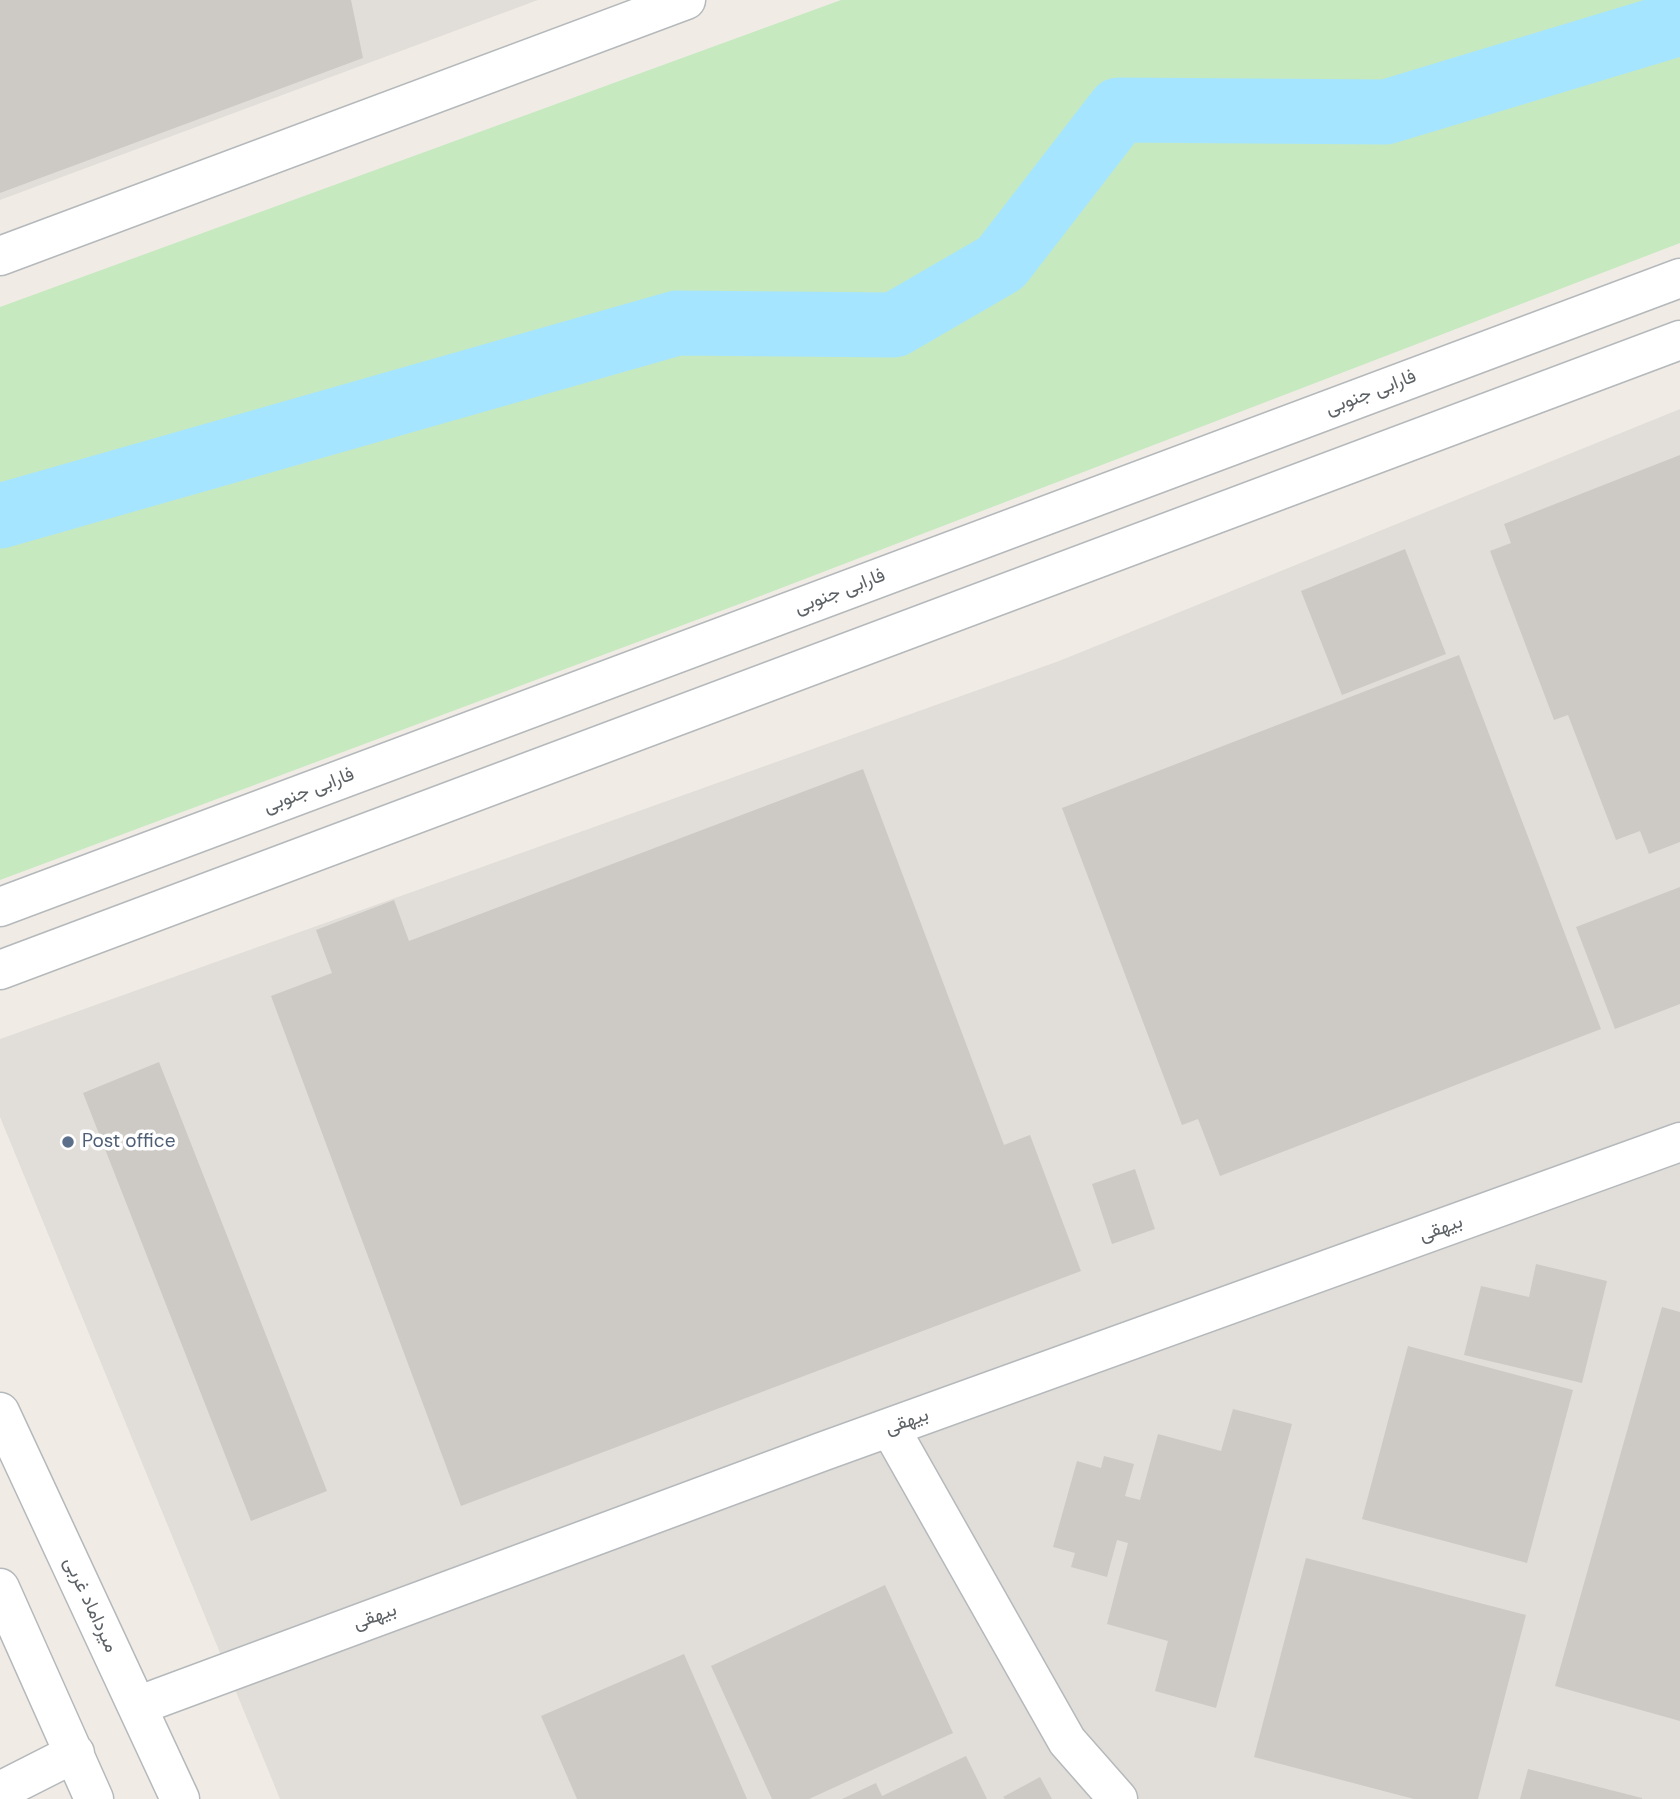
<!DOCTYPE html>
<html>
<head>
<meta charset="utf-8">
<style>
	body { margin:0 }
	canvas { display:block; background:#f0ece5 }
</style>
</head>
<body>
<canvas width="1680" height="1799"></canvas>
<script>
const ctx = document.querySelector('canvas').getContext('2d');
ctx.lineJoin = 'round';
function paint(path, color) { ctx.fillStyle = color; ctx.fill(path, 'evenodd'); }
const poly = rows => new Path2D(rows.map(r => 'M' + r).join(''));
function stroke(path, color, width, dash) { ctx.strokeStyle = color; ctx.lineWidth = width; ctx.lineCap = dash ? 'butt' : 'round'; ctx.setLineDash(dash || []); ctx.stroke(path); }
function write(font, color, halo, rows, align = 'center') {
  ctx.font = font + ' "DM Sans",Vazirmatn,sans-serif'; ctx.lineWidth = 7; ctx.setLineDash([]); ctx.textBaseline = 'middle'; ctx.strokeStyle = halo; ctx.fillStyle = color; for (const [text, x, y, turn = 0] of rows) {
    ctx.save(); ctx.translate(x, y); ctx.rotate((+turn || 0) * Math.PI / 180); ctx.textAlign = isNaN(turn) ? turn : align; if (halo) ctx.strokeText(text, 0, 0); ctx.fillText(text, 0, 0); ctx.restore();
  }
}
const industrial = poly([
	[0,0,538,0,0,200],
	[1680,409,1680,1799,280,1799,0,1117,0,1039,1059,661]
]);
const green = poly([
	[841,0,1680,0,1680,243,750,600,0,880,0,307]
]);
const river = poly([
	[0,516,677,323,894,325,1001,263,1119,110,1386,112,1680,23]
]);
const building = poly([
	[0,0,351,0,363,58,0,193],
	[1680,455,1680,842,1649,854,1640,831,1616,840,1568,715,1554,720,1490,551,1511,543,1504,524],
	[1405,549,1446,654,1342,695,1301,591],
	[1459,655,1601,1029,1220,1176,1198,1119,1182,1125,1062,808],
	[863,769,1004,1145,1030,1135,1081,1271,461,1506,271,996,332,973,316,930,394,900,409,941],
	[1680,887,1680,1004,1615,1029,1576,927],
	[159,1062,327,1491,251,1521,83,1093],
	[1135,1169,1155,1229,1112,1244,1092,1184],
	[1536,1264,1607,1281,1582,1383,1464,1355,1481,1286,1529,1297],
	[1662,1307,1680,1312,1680,1721,1555,1686],
	[1408,1346,1573,1390,1527,1563,1362,1519],
	[1233,1409,1292,1424,1216,1708,1155,1691,1168,1641,1107,1624,1128,1543,1117,1540,1107,1577,1071,1567,1075,1553,1053,1547,1077,1461,1101,1468,1104,1456,1134,1464,1125,1496,1140,1500,1158,1434,1221,1451],
	[1306,1558,1526,1615,1478,1799,1414,1799,1254,1757],
	[885,1585,953,1733,809,1799,772,1799,711,1666],
	[684,1654,747,1799,577,1799,541,1716],
	[966,1756,987,1799,842,1799,876,1783,882,1796],
	[1528,1769,1642,1798,1642,1799,1520,1799],
	[1040,1777,1052,1799,1005,1799,1003,1797]
]);
const minor = poly([
	[0,256,686,0],
	[0,907,1680,278],
	[0,970,1680,340],
	[0,1412,180,1799],
	[890,1428,1067,1741,1118,1799],
	[0,1588,94,1799],
	[137,1706,824,1451,1680,1142],
	[0,1791,75,1753]
]);
const markers = [
	[68,1142,7,"#5c6f8a"]
];
const streetNames = [
	["فارابی جنوبی",1371,393,-21],
	["فارابی جنوبی",840,592,-21],
	["فارابی جنوبی",309,791,-21],
	["بیهقی",1441,1229,-20],
	["بیهقی",907,1422,-20],
	["میرداماد غربی",90,1605,65],
	["بیهقی",375,1617,-20]
];
const serviceNames = [
	["Post office",82,1142]
];
paint(industrial, '#e1ded9');
paint(green, '#c6e9c0');
stroke(river, '#a6e5ff', 65);
paint(building, '#cdc9c4');
stroke(minor, '#b5b9bc', 41);
stroke(minor, '#fff', 38);
for (const [x, y, r, color] of markers) { const dot = new Path2D(); dot.arc(x, y, r, 0, 2 * Math.PI); ctx.fillStyle = color; ctx.fill(dot); stroke(dot, '#fff', 2.5); }
write('19px', '#5d6266', '#fff', streetNames);
write('19px', '#4e5e75', '#fff', serviceNames, 'left');
</script>
</body>
</html>
